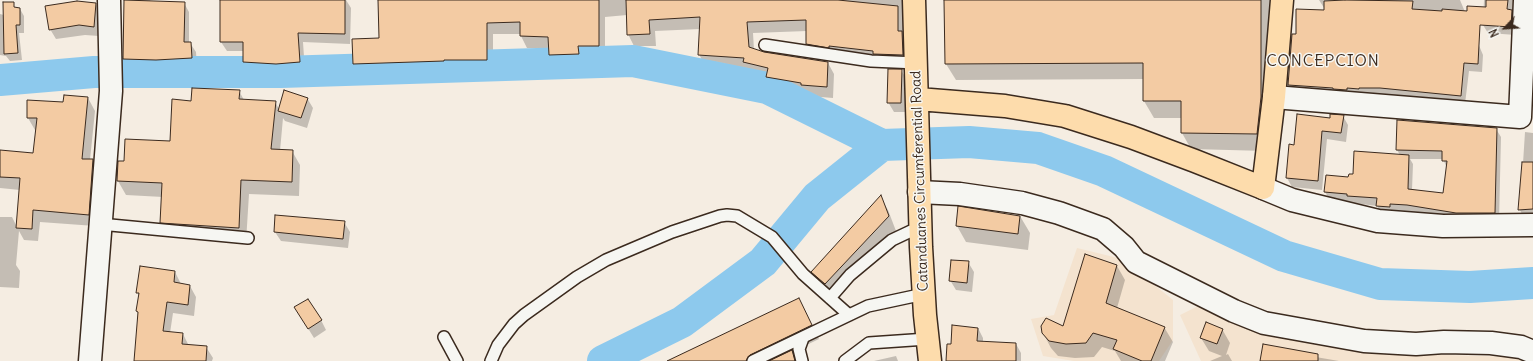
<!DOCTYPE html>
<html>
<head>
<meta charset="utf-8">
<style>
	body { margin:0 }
	#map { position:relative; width:1533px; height:361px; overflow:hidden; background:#f5ede2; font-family:Delius,sans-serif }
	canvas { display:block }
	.north { position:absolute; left:1485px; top:8px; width:40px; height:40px; -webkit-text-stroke:3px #f6f6f2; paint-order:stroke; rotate:245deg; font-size:11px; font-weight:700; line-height:16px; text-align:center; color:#3b2a1e }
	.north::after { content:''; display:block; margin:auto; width:14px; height:18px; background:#3b2a1e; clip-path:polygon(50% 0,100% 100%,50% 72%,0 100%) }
</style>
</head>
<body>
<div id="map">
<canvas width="1533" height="361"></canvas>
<div class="north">N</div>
</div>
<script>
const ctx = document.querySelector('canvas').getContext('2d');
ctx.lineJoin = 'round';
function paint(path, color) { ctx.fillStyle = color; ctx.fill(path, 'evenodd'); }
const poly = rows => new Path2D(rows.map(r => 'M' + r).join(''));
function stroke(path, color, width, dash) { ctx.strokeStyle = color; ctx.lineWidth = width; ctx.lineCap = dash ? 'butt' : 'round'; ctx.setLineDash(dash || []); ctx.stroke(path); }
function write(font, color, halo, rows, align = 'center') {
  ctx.font = font + ' Delius,sans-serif'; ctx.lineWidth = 3; ctx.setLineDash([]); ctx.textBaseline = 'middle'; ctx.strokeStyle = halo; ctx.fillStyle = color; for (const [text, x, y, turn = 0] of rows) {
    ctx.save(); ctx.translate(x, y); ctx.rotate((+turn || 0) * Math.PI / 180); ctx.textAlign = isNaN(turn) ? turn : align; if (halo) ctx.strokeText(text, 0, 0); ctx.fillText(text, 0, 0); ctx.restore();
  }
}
const built = poly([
	[1077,248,1122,259,1173,300,1173,340,1159,361,1074,361,1043,356,1031,319,1054,315],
	[1206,302,1251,327,1371,353,1516,357,1531,361,1201,361,1180,315]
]);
const shadow = poly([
	[125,0,150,0,151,2,184,3,189,12,189,43,190,43,196,52,197,67,162,69,129,68,124,58],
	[221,0,346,0,351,8,350,44,303,42,305,72,283,73,249,71,244,61,244,51,227,51,221,42],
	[379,0,904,0,909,67,813,55,807,44,807,31,753,33,754,50,764,53,828,63,834,74,833,98,809,96,807,94,774,89,768,78,751,73,749,69,705,66,699,54,700,29,655,31,656,46,634,46,628,34,627,15,605,17,605,57,584,57,585,65,557,66,550,55,550,48,527,48,521,36,521,34,493,34,493,71,450,71,450,72,361,75,354,64,380,39],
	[945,0,1270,0,1270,115,1266,151,1191,149,1182,133,1182,118,1154,118,1144,101,1144,79,956,80,946,64],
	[1319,0,1460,0,1483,55,1482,72,1469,71,1465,104,1293,93,1289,84,1297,35,1326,11],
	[1484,0,1517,0,1516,35,1488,33,1483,25],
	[96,4,101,14,99,36,85,35,56,39,50,29],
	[20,9,24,16,24,33,19,33,22,60,10,61,6,56,0,55,0,14,4,15],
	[901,70,907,80,906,112,894,112,888,102],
	[239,91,244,100,275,102,279,109,307,98,313,108,307,128,285,121,283,118,280,151,292,151,300,165,299,196,249,194,246,242,169,236,161,222,163,197,126,195,118,181,125,162,171,142,192,102],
	[88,98,95,111,90,160,93,160,100,172,95,226,40,222,38,241,24,240,19,231,16,265,20,271,19,288,0,287,0,217,12,217,17,227,20,190,0,188,0,151,34,154,37,130,35,130,28,118,64,103],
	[1343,116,1348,125,1346,142,1327,139,1322,190,1292,187,1287,178,1295,146,1330,119],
	[1398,121,1496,129,1501,137,1499,221,1382,214,1377,206,1330,200,1325,192,1354,175,1400,155,1397,150],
	[1410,159,1443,159,1447,168,1444,194,1412,190,1413,164],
	[1525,132,1533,133,1533,216,1523,216,1520,210],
	[880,197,888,210,896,231,833,297,820,286,812,272],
	[1020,216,1030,233,1028,250,966,242,957,226],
	[344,222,350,232,348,248,281,241,275,232],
	[968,262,974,272,972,292,956,290,950,280],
	[1117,266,1125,280,1117,308,1164,327,1173,342,1165,361,1121,361,1115,351,1102,347,1094,357,1075,358,1058,356,1051,348,1043,333,1064,327],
	[175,272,181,284,190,286,196,297,194,316,173,313,170,333,183,334,189,346,206,347,213,358,212,361,135,361,139,314,137,311,139,296,137,292],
	[798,299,819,339,792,352,797,361,669,361],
	[301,317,321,320,326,330,314,338],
	[978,328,983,338,983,342,1016,344,1021,353,1021,361,947,361,952,345],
	[1222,329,1230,343,1226,355,1228,354,1232,361,1210,361,1222,356,1209,351,1201,338],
	[1304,355,1339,361,1261,361],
	[896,356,898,361,874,361]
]);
const river = poly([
	[0,80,94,72,281,72,633,61,767,88,882,145],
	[603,361,682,322,763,262,817,197,882,145,969,142,1038,148,1104,171,1284,256,1380,284,1470,287,1533,283]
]);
const building = poly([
	[124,0,185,2,184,42,191,42,192,58,156,60,123,59,124,0],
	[220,0,345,0,345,34,298,33,300,62,276,64,243,62,243,42,220,42,220,0],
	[378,0,599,0,599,46,578,46,579,54,549,55,548,37,520,36,520,22,487,23,487,60,444,60,444,61,353,64,352,39,379,38,378,0],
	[626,0,838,0,898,6,898,31,902,31,903,55,873,54,873,51,829,46,829,48,806,44,806,20,747,22,749,47,764,52,828,62,827,87,801,85,801,83,766,77,768,68,743,62,744,58,698,55,700,17,649,20,650,34,627,35,626,0],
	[944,0,1261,0,1261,97,1257,134,1181,133,1181,101,1143,101,1143,63,945,64,944,0],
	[1345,0,1413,1,1412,9,1442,11,1442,9,1467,11,1467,6,1486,7,1486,0,1508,0,1507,9,1512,10,1511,27,1480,25,1478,64,1464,63,1461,96,1380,88,1359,88,1359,89,1347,88,1347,90,1333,89,1333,88,1288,85,1292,34,1296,34,1296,9,1324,10,1324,1,1345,0],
	[77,1,96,3,94,27,79,25,49,30,45,6,77,1],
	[3,2,14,2,14,7,20,8,20,25,16,25,18,53,4,54,3,2],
	[888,69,902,69,901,103,887,103,888,69],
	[192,88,240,90,239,99,276,101,271,149,293,150,292,182,241,180,239,228,160,223,162,183,117,181,118,161,124,161,125,139,170,141,172,99,191,101,192,88],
	[284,90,308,98,301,118,278,111,284,90],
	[64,95,88,97,82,159,93,159,89,215,33,210,32,229,16,228,20,178,0,177,0,150,33,153,37,118,27,118,27,100,63,102,64,95],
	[1297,114,1330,118,1330,114,1344,115,1341,133,1322,131,1318,181,1286,178,1289,144,1294,145,1297,114],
	[1397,120,1497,128,1495,213,1456,213,1407,205,1390,204,1390,207,1376,206,1377,198,1347,196,1347,194,1324,192,1326,175,1348,177,1349,174,1353,174,1354,151,1409,155,1408,189,1443,193,1447,161,1442,161,1442,151,1396,150,1397,120],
	[1522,162,1533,162,1533,209,1518,210,1522,162],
	[881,195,889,216,825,284,811,272,881,195],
	[958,206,1020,216,1018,234,956,226,958,206],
	[275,215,345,221,343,239,274,232,275,215],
	[1085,254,1117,265,1106,303,1165,327,1151,361,1142,361,1113,349,1117,340,1093,333,1086,343,1066,344,1049,341,1042,333,1041,326,1046,318,1063,326,1085,254],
	[951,260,969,261,967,283,949,281,951,260],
	[140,266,175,271,174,282,190,285,188,305,167,302,163,331,183,333,182,344,207,346,206,361,134,361,138,312,136,311,139,293,136,293,140,266],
	[799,298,812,325,750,355,746,361,667,361,799,298],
	[308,299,322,320,308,329,294,307,308,299],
	[1206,322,1223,329,1217,344,1200,338,1206,322],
	[952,325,978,328,977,341,1016,343,1016,361,946,361,947,344,951,344,952,325],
	[1263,344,1318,354,1318,361,1260,361,1263,344],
	[792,350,795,361,769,361,792,350]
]);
const service = poly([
	[765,45,871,61,917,63],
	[100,224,248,238],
	[830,298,850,275,892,240,911,231,921,230],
	[444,337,457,361],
	[491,361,498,345,514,324,524,315,577,277,606,260,672,232,720,216,727,215,737,216,772,237,803,274,849,315],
	[753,361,868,306,924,294],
	[802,361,799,349,803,338],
	[845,361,869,343,927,339]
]);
const minor = poly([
	[1274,97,1520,117,1525,0],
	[919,192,960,194,1022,203,1059,213,1103,229,1124,247,1136,262,1234,311,1264,323,1364,341,1416,344,1444,342,1491,343,1521,347,1533,352]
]);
const tertiary = poly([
	[1263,188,1292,200,1378,221,1443,226,1533,225]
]);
const secondary = poly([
	[90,361,111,91,109,0]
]);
const primary = poly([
	[914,0,921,247,925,315,930,361],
	[918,99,1005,106,1065,116,1131,137,1195,161,1263,188,1274,97,1282,0]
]);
const streetNames = [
	["Catanduanes Circumferential Road",920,181,-92]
];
const quarterNames = [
	["CONCEPCION",1323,61]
];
paint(built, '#f4e3cf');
paint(shadow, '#0003');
stroke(river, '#8dc9ed', 32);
paint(building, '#f3cba3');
stroke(building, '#3b2a1e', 1);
stroke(service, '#3b2a1e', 14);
stroke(minor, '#3b2a1e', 25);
stroke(tertiary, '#3b2a1e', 25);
stroke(secondary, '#3b2a1e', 25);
stroke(primary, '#3b2a1e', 25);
stroke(service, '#f6f6f2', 11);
stroke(minor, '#f6f6f2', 22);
stroke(tertiary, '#f6f6f2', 22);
stroke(secondary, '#f6f6f2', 22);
stroke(primary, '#fddcac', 22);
write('14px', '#3b2a1e', '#f6f6f2', streetNames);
ctx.letterSpacing = '1px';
write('16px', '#3b2a1e', '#f6f6f2', quarterNames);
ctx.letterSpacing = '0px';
</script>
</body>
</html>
